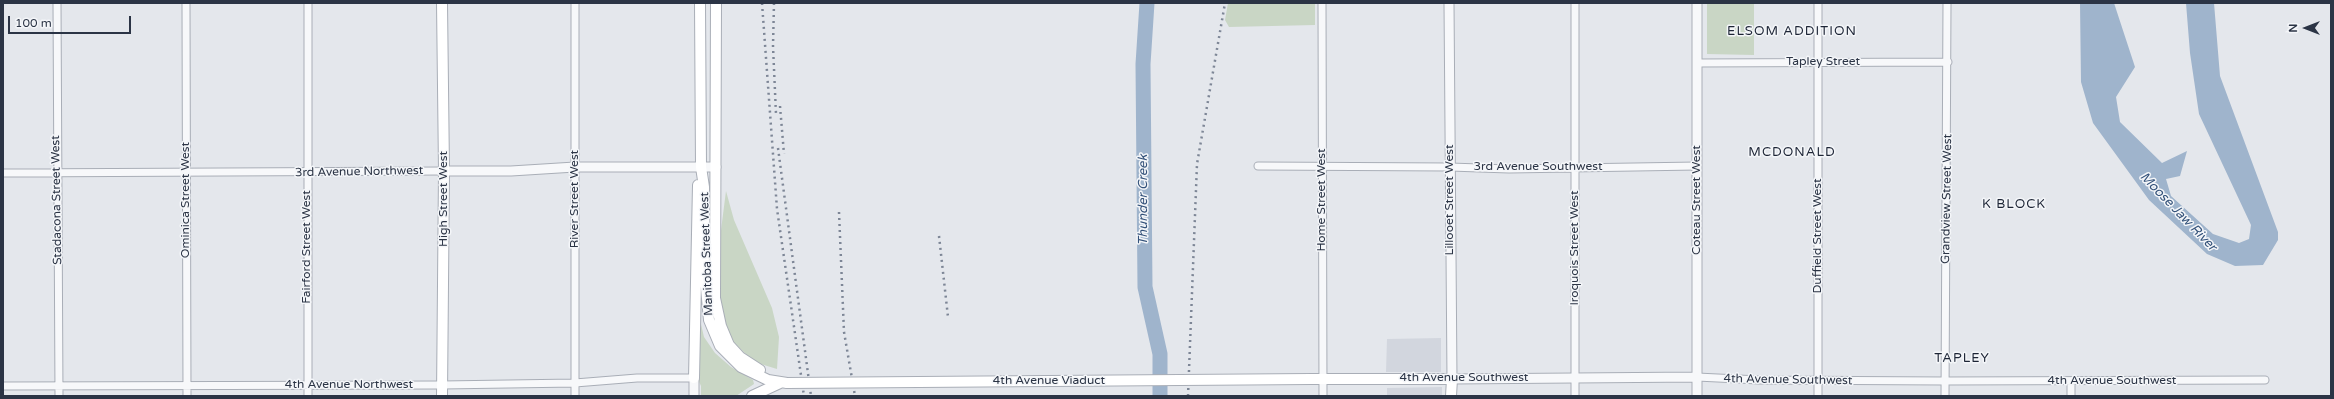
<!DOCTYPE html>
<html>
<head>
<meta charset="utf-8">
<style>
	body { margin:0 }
	#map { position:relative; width:2334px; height:399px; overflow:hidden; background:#e4e7ec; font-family:"Varela Round",sans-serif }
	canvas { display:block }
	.frame { position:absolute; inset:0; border:4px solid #2b3445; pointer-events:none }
	.north { position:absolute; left:2286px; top:8px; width:40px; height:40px; -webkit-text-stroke:3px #f4f6f9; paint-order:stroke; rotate:270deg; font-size:11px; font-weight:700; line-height:16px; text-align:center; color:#2b3445 }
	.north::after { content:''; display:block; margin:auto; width:14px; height:18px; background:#2b3445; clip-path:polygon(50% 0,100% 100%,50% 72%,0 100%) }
	.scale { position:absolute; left:8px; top:16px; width:123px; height:18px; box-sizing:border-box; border:2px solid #2b3445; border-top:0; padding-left:5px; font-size:12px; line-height:14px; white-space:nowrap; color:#2b3445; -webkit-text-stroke:3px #f4f6f9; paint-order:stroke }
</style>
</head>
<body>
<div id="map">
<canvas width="2334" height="399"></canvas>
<div class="frame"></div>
<div class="north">N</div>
<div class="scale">100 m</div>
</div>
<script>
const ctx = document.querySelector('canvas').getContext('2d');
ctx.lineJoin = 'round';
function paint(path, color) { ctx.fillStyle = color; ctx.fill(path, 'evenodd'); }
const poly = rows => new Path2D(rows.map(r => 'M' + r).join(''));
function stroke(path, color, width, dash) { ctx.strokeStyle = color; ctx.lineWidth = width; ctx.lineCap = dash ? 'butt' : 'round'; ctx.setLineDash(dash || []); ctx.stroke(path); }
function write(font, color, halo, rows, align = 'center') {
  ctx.font = font + ' "Varela Round",sans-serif'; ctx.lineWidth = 3; ctx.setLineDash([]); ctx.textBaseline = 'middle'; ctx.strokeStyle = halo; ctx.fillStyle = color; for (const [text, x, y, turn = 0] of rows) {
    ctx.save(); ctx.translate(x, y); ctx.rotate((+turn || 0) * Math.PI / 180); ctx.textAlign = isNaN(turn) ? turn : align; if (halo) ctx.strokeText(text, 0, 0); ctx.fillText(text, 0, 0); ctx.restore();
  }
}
const built = poly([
	[1441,338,1441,372,1386,372,1387,339],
	[1442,387,1442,396,1387,396,1387,388]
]);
const green = poly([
	[1228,3,1315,3,1315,25,1229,27,1225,20],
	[1707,3,1754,3,1754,55,1707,54],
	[726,191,734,220,772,308,779,337,777,369,754,362,730,339,720,302,720,238],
	[697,307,704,337,715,353,731,367,753,380,754,384,736,396,701,396,701,386,696,375]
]);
const water = poly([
	[2080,3,2114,3,2135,67,2116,97,2120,122,2162,163,2187,151,2180,176,2166,179,2171,196,2213,234,2239,243,2249,239,2251,225,2199,114,2190,53,2186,3,2214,3,2220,76,2278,232,2278,240,2263,265,2235,266,2207,254,2149,200,2093,123,2081,82]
]);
const river = poly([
	[1147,3,1143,64,1145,287,1160,354,1160,396]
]);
const minor = poly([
	[57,3,59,396],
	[186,3,187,396],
	[308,3,308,396],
	[1322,3,1323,396],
	[1697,63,1948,62],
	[1258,166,1450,167,1509,169,1697,166],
	[3,173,444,171],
	[1697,377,1759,380,1945,381,2265,380],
	[3,386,442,385,575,383,637,378,694,378],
	[575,396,575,3],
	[1575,396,1575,3],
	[1818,396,1818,3],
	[1945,396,1947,3],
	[2071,396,2071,381]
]);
const tertiary = poly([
	[1449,3,1452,379,1697,377],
	[444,171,511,171,575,167,716,167],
	[694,378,694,396],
	[1697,396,1697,3]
]);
const secondary = poly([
	[442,3,444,171,442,396],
	[700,3,701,167,704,187,705,277,709,320,720,346,741,367,768,380,787,383],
	[716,3,715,298,721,326,729,345,740,357,760,370],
	[694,378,698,185],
	[1311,379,1452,379,1451,396],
	[752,396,780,383]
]);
const rail = poly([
	[762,3,777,209,804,396],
	[774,3,773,46,776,114],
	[780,106,784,154],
	[778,148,811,396],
	[839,212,844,332,855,396],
	[939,236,948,317],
	[1188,396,1197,164,1225,3]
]);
const secondaryBridge = poly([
	[787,383,1311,379]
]);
const streetNames = [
	["Tapley Street",1823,62],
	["3rd Avenue Southwest",1538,167],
	["3rd Avenue Northwest",359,172,-1],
	["High Street West",444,199,-90],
	["River Street West",575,199,-90],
	["Grandview Street West",1947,199,-89],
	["Stadacona Street West",57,200,-91],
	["Ominica Street West",186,200,-90],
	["Home Street West",1322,200,-90],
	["Lillooet Street West",1450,200,-90],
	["Coteau Street West",1697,200,-90],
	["Duffield Street West",1818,236,-90],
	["Fairford Street West",307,247,-90],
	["Iroquois Street West",1575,248,-90],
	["Manitoba Street West",707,254,-92],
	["4th Avenue Southwest",1464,378],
	["4th Avenue Southwest",1788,380,1],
	["4th Avenue Viaduct",1049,381],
	["4th Avenue Southwest",2112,381],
	["4th Avenue Northwest",349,385]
];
const neighbourhoodNames = [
	["ELSOM ADDITION",1792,32],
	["MCDONALD",1792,153],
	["K BLOCK",2014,205],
	["TAPLEY",1962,359]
];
const waterNames = [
	["Thunder Creek",1144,200,-90],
	["Moose Jaw River",2178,212,46]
];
paint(built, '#d2d6de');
paint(green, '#c9d6c5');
paint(water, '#9fb4cc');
stroke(river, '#9fb4cc', 15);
stroke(minor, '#a9aeb7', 9);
stroke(tertiary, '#a9aeb7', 11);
stroke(secondary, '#a9aeb7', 12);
stroke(minor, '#f7f8fa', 7);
stroke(tertiary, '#f7f8fa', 9);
stroke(secondary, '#fff', 10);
stroke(rail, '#7d8696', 2.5, [2, 4]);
stroke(secondaryBridge, '#a9aeb7', 12, []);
stroke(secondaryBridge, '#fff', 10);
write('12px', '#2b3445', '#f4f6f9', streetNames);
ctx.letterSpacing = '1px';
write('13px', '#1d2536', '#f4f6f9', neighbourhoodNames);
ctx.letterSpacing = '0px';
write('italic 13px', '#34527a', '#f4f6f9', waterNames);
</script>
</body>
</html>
